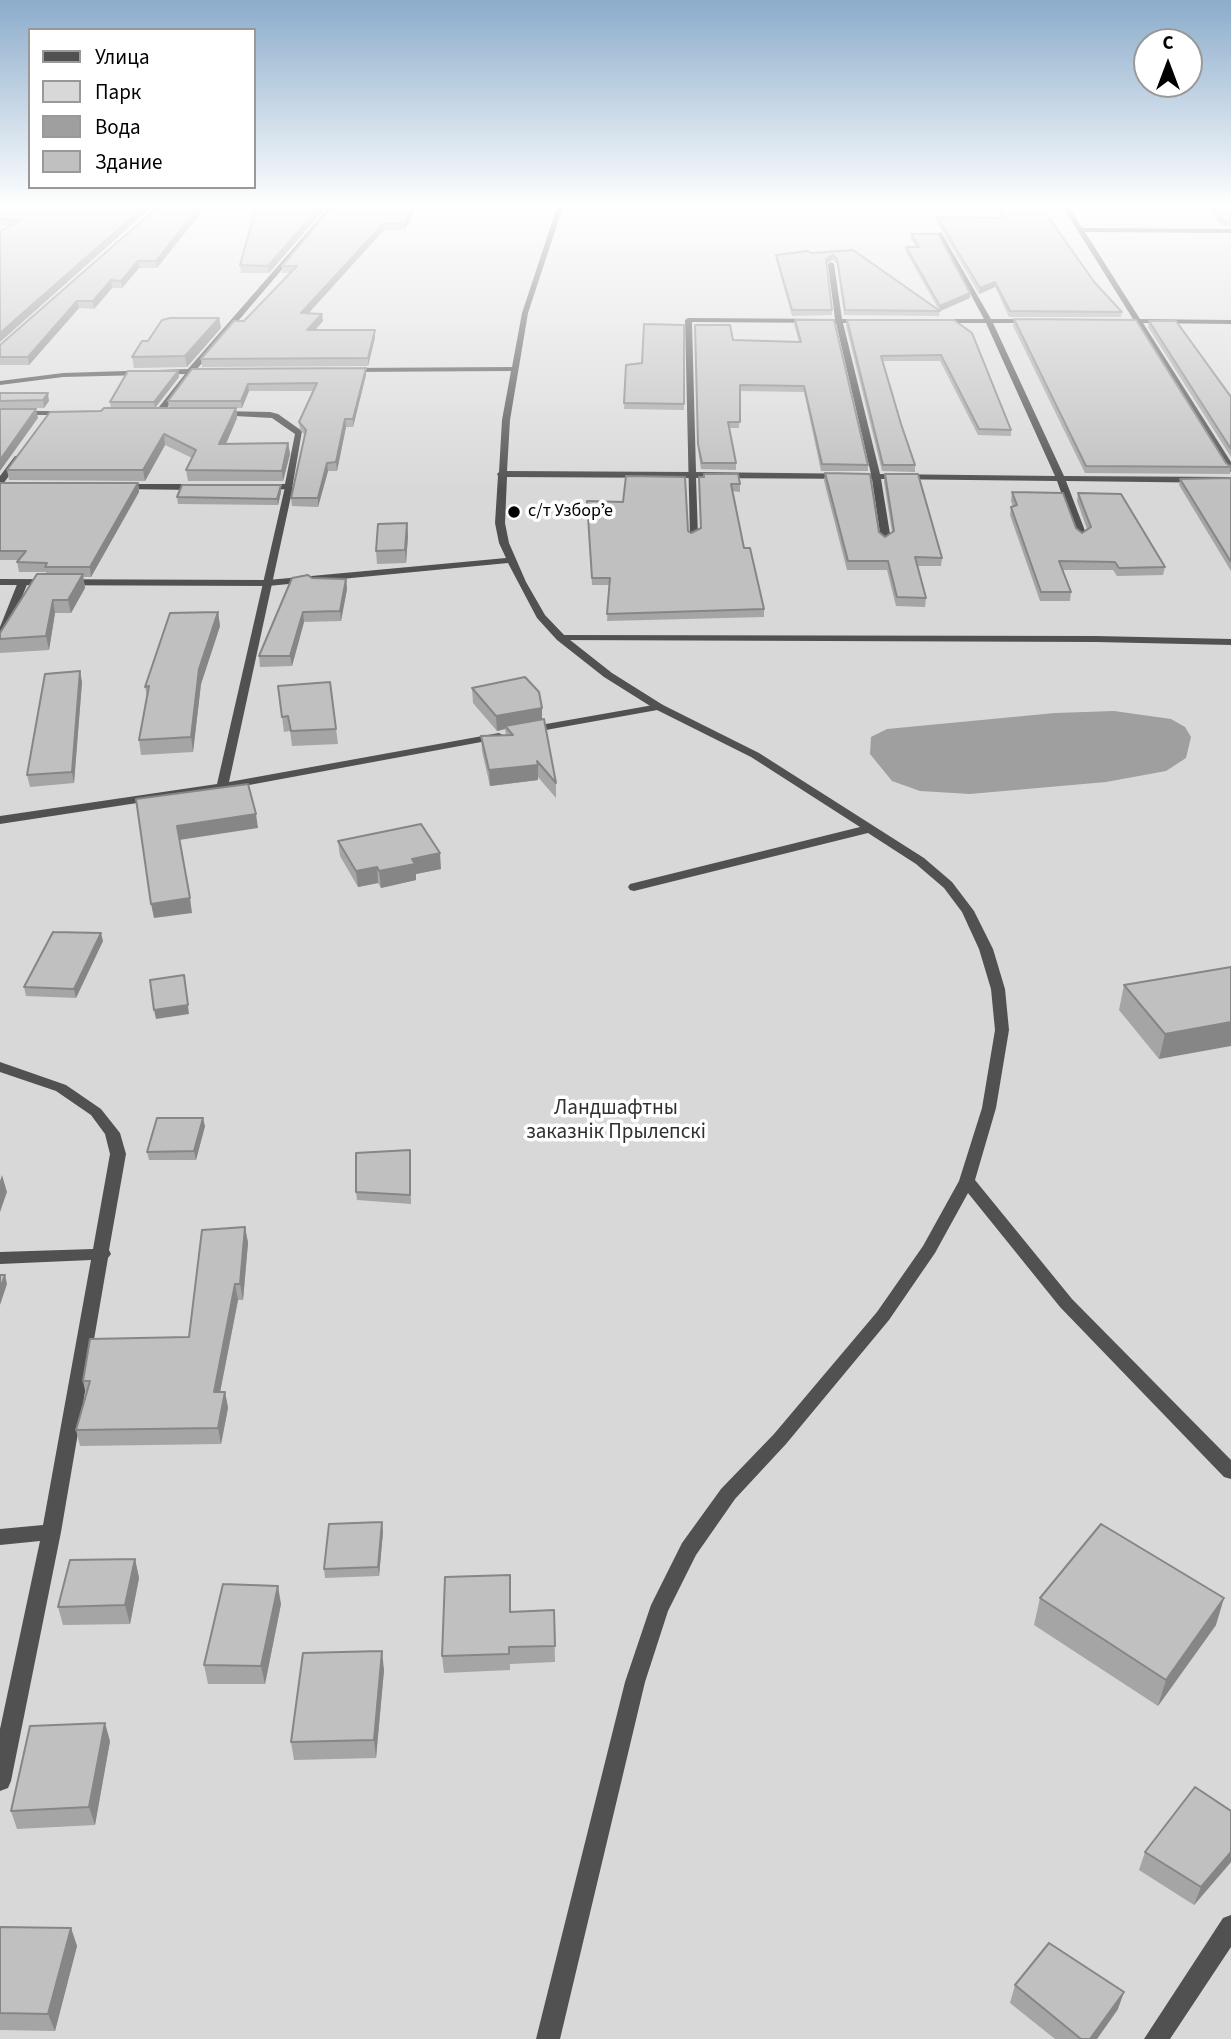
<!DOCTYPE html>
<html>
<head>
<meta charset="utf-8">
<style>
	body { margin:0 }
	#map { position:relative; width:1231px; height:2039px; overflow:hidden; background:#fff; font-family:"Source Sans 3",sans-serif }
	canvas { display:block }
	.legend { position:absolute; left:28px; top:28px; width:228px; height:161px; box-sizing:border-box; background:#fff; border:2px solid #999; margin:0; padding:9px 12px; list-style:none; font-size:21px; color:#000 }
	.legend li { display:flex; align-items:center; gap:14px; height:35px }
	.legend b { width:35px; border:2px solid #999 }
	.north { position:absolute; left:1133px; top:28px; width:70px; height:70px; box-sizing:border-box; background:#fff; border:2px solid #999; border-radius:50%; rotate:0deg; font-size:19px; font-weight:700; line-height:28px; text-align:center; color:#000 }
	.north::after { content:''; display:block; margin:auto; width:24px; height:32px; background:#000; clip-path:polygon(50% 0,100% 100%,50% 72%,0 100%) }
</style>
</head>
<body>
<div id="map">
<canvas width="1231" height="2039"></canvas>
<ul class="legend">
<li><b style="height:9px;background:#515151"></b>Улица</li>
<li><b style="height:19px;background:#d8d8d8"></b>Парк</li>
<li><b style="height:19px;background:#9f9f9f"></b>Вода</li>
<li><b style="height:19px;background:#c0c0c0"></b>Здание</li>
</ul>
<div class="north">С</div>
</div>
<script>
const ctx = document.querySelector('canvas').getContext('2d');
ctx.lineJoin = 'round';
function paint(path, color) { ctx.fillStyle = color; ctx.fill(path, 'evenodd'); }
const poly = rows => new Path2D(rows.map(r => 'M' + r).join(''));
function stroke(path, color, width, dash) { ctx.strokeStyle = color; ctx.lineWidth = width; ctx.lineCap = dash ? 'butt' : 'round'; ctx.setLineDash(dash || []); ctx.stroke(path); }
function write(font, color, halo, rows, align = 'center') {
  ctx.font = font + ' "Source Sans 3",sans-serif'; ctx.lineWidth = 7; ctx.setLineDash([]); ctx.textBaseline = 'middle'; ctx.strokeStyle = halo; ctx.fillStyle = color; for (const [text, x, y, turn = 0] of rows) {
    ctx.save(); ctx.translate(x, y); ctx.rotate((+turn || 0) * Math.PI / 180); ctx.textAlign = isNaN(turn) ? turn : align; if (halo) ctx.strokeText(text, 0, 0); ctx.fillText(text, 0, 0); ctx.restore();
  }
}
const green = poly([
	[0,204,1231,204,1231,2039,0,2039]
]);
const water = poly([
	[1114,711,1171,719,1185,727,1191,737,1186,758,1166,771,1106,782,970,794,920,791,892,781,870,754,871,737,887,729,1055,713]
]);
const service = poly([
	[764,204,911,204,559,210,556,208,764,204],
	[1061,204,1067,204,1082,228,1231,229,1231,233,1085,232,1140,319,1231,320,1231,324,1143,323,1231,462,1231,472,1227,469,1136,323,1115,321,1133,319,1061,204],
	[941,232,991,319,1031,319,1034,321,1031,323,993,323,1064,476,1231,477,1231,483,1066,481,1087,536,1082,539,1077,536,1057,481,881,479,891,540,886,543,881,540,872,479,696,478,698,536,690,538,685,320,688,318,835,319,828,264,831,262,834,264,842,319,863,319,866,321,863,323,843,323,880,474,1055,476,986,323,936,323,933,321,936,319,984,319,938,234,941,232],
	[692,322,836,323,871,474,696,472,692,322],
	[15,456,22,458,3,484,0,485,0,476,15,456],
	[289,484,293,487,229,782,499,733,505,736,503,738,222,790,0,824,0,816,217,784,285,487,289,484],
	[23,579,28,582,5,639,0,642,0,627,18,582,23,579],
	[561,635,1096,636,1231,639,1231,645,1096,642,557,640,557,636,561,635],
	[659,704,663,705,663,709,529,733,523,730,529,727,659,704],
	[0,1062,66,1085,101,1109,120,1133,126,1154,109,1250,111,1254,108,1258,61,1532,11,1781,8,1788,0,1791,0,1729,40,1541,0,1545,0,1529,43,1525,91,1260,0,1264,0,1252,93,1249,110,1154,105,1134,91,1115,56,1091,0,1072,0,1062]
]);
const minor = poly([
	[332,204,338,204,197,369,211,369,211,373,193,374,162,414,155,412,185,374,63,377,0,385,0,381,63,373,188,369,332,204],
	[558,204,564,204,528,313,510,420,507,471,691,472,695,475,691,478,507,477,505,523,509,543,526,582,545,615,565,636,612,673,663,705,759,753,924,858,952,882,974,911,993,949,1005,989,1009,1030,996,1108,975,1180,1072,1299,1231,1460,1231,1479,1224,1477,1060,1307,968,1193,935,1253,889,1320,786,1444,735,1499,696,1555,668,1611,645,1682,560,2039,536,2039,625,1682,651,1605,682,1543,721,1489,774,1434,877,1312,923,1246,959,1181,982,1108,995,1030,991,989,979,949,962,912,944,888,916,864,868,833,634,891,630,890,628,887,630,884,860,827,751,757,655,709,604,677,557,640,537,618,508,563,268,586,0,585,0,579,268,580,506,558,499,543,495,523,498,476,497,474,499,472,502,420,511,371,347,372,343,370,347,368,512,367,522,313,558,204],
	[0,411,66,411,70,413,66,415,0,415,0,411],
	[219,411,270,412,278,414,302,431,292,489,264,490,260,487,264,484,285,484,295,434,272,418,216,415,215,413,219,411],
	[120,484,198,484,202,487,198,490,117,489,116,487,120,484],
	[1231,1915,1231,1947,1170,2039,1144,2039,1223,1918,1231,1915]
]);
const wall = poly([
	[0,204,155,204,0,342,0,231,10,226,0,226],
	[161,204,157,268,139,268,122,288,112,288,94,309,79,308,29,365,0,365,0,345],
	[329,204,269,273,241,273,240,265],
	[418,204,405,230,384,230,309,313,323,321,315,330,375,330,375,338,368,366,202,367,201,359,244,321,290,273,282,273,282,266],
	[996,204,1095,283,1122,312,1121,317,1009,317,995,287,979,294,937,222,937,217,1001,218,996,208],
	[1203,204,1231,204,1231,226,1222,226],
	[911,234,970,298,940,311,939,316,844,315,837,264,832,260,826,264,832,310,832,315,792,316,776,260,776,255,853,250,939,310,906,252,906,247,916,247,911,239],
	[219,318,221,328,187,367,134,368,132,357,148,341],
	[1014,319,1231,466,1230,474,1085,473,1013,326],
	[795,320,868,465,868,471,821,471,804,392,740,391,739,428,729,428,736,463,736,470,701,469,698,450,695,325,733,340,799,342,794,325],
	[847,320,954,320,1011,430,1011,436,978,435,940,361,883,361,901,424,915,465,915,472,882,471,846,326],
	[1149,321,1231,397,1231,457,1148,327],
	[642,363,684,404,684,410,624,409,626,365],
	[366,368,366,375,353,427,346,427,337,471,328,471,318,507,292,506,291,498,305,435,300,430,299,422,313,391,249,391,242,408,236,408,237,418,226,444,288,443,290,454,283,481,188,481,186,470,192,458,165,445,145,481,9,480,7,470,101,411,111,408,110,402,178,371,179,377,155,408,169,408,168,401,192,369],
	[0,393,49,401,44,408,0,409],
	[825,473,879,532,885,537,892,532,884,482,885,474,942,558,941,566,918,566,926,598,925,607,896,606,887,570,847,570,824,481],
	[704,474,740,484,740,492,732,491,744,548,764,609,764,617,607,621,609,585,592,585,587,501,688,531,691,533,700,529],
	[1231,478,1231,571,1179,485,1180,479],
	[0,483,138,483,139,492,91,577,83,577,85,588,71,613,55,613,49,650,0,653,0,633,46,574,46,572,19,572,17,562,19,560,0,560],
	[281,492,278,505,178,504,177,497],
	[1012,492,1082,533,1087,529,1077,501,1078,493,1165,567,1163,575,1117,576,1113,570,1062,570,1071,592,1070,601,1040,601,1010,515,1011,507,1013,506,1011,501],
	[407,523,408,536,406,563,377,564,376,551],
	[312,578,346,579,347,589,341,621,304,622,292,666,260,667,259,656],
	[218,612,220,626,201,684,193,752,141,755,139,740,147,697,145,687],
	[82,682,74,783,30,787,27,775],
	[330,682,338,744,292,746,290,731,284,732,278,686],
	[472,688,542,708,542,719,556,783,556,798,538,777,538,780,490,786,482,751,481,736,506,735,505,729,497,731,473,703],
	[338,841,441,869,416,874,416,880,381,888,378,883,358,887,340,856],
	[103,941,76,998,26,996,24,987],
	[1231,967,1159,1059,1119,1010,1124,985],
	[205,1126,196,1160,149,1160,147,1152],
	[410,1159,411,1204,357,1200,356,1192],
	[245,1227,248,1243,243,1300,238,1300,220,1392,225,1392,228,1408,221,1444,80,1446,76,1430,86,1395,83,1381,189,1337],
	[383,1532,379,1576,325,1578,324,1569],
	[135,1559,139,1578,130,1624,63,1625,58,1607],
	[511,1591,511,1612,554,1610,555,1662,510,1664,510,1670,444,1673,442,1656],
	[1040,1598,1216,1625,1158,1706,1034,1625],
	[281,1604,265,1684,208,1684,204,1665],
	[384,1670,376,1758,294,1760,291,1742],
	[110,1741,95,1825,17,1829,11,1811],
	[1231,1811,1231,1862,1194,1905,1139,1870,1145,1852],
	[0,1927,71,1928,77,1946,55,2031,0,2030],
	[1015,1985,1118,2009,1097,2039,1055,2039,1010,2003]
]);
const shadedWall = poly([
	[147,204,155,204,0,342,0,333],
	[201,204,208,204,157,268,156,261],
	[322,204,329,204,269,273,268,266],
	[414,204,418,204,405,230,405,224],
	[383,224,384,230,302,320,301,313],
	[833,255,832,260,825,264,826,259],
	[138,261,139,268,122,288,121,281],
	[111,280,112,288,94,309,93,301],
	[995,282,995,287,979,294,980,288],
	[970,293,970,298,940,311,940,306],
	[77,301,79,308,29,365,28,357],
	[322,314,323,321,308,338,307,330],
	[219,318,221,328,187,367,185,356],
	[375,330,375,338,368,366,368,358],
	[366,368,366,375,353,427,353,419],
	[178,371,179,377,155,408,154,402],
	[248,384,249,391,242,408,241,401],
	[48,393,49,401,44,408,43,400],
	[236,408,237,418,221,455,219,444],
	[36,409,38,418,0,471,0,460],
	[345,419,346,427,337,471,336,462],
	[164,434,165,445,145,481,143,470],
	[288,443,290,454,283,481,282,471],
	[327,463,328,471,318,507,318,498],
	[138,483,139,492,91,577,90,567],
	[281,485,281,492,278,505,277,499],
	[407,523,408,536,406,563,405,550],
	[83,574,85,588,71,613,68,600],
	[346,579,347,589,341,621,340,611],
	[53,600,55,613,49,650,46,636],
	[218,612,220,626,201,684,193,752,191,737,199,669],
	[303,612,304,622,292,666,290,656],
	[80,671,82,682,74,783,72,772],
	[542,708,542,723,505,726,505,729,497,731,496,716],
	[538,765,538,780,490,786,489,770],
	[256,814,258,828,179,840,177,826],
	[440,853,441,869,416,874,416,880,381,888,379,871,412,859],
	[377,867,378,883,358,887,356,871],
	[190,898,192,913,154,918,151,904],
	[101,933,103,941,76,998,74,989],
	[184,975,189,1014,156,1019,154,1010],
	[1231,1022,1231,1046,1159,1059,1165,1034],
	[203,1118,205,1126,196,1160,194,1151],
	[2,1175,7,1192,0,1212,0,1181],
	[245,1227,248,1243,243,1300,240,1284],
	[5,1275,7,1284,0,1305,0,1289],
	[235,1284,238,1300,217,1408,214,1392],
	[225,1392,228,1408,221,1444,218,1428],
	[382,1522,383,1532,379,1576,378,1567],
	[135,1559,139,1578,130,1624,125,1605],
	[278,1586,281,1604,265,1684,261,1666],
	[1224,1598,1216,1625,1158,1706,1166,1680],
	[382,1651,384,1670,376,1758,374,1740],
	[105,1723,110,1741,95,1825,89,1807],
	[1231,1852,1231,1862,1194,1905,1201,1887],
	[71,1928,77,1946,55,2031,48,2014],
	[1124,1992,1118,2009,1097,2039,1090,2039]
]);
const building = poly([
	[0,204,147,204,0,333,0,231,22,220,0,219,0,204],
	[161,204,201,204,156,261,138,261,121,281,111,280,93,301,77,301,28,357,0,357,0,345,161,204],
	[257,204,322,204,268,266,240,265,257,204],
	[335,204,414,204,405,224,383,224,301,313,322,314,307,330,375,330,368,358,201,359,234,321,244,321,297,266,282,266,335,204],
	[997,204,1039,204,1095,283,1122,312,1010,311,995,282,980,288,937,217,1005,218,997,204],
	[1208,204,1231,204,1231,222,1223,221,1208,204],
	[911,234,938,234,970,293,940,306,906,247,919,247,911,234],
	[853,250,940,311,845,310,837,259,833,255,826,259,832,310,792,310,776,255,807,251,812,253,853,250],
	[170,318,219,318,185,356,132,357,142,341,148,341,162,320,170,318],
	[1014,319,1136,320,1226,463,1231,467,1086,466,1014,319],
	[795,320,834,320,868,465,822,464,804,386,740,385,740,422,728,422,736,463,702,463,698,444,695,325,730,325,733,340,801,342,795,320],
	[847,320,954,320,972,333,1011,430,979,429,941,355,881,356,901,424,915,465,883,465,847,320],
	[1149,321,1176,321,1231,397,1231,449,1149,321],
	[644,324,684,325,684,404,624,403,626,365,642,363,644,324],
	[366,368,353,419,345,419,336,462,327,463,318,498,291,498,306,430,299,422,317,383,248,384,241,401,168,401,192,369,366,368],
	[128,371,178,371,154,402,110,402,128,371],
	[0,393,48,393,43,400,0,401,0,393],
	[104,408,236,408,219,444,288,443,282,471,186,470,196,450,164,434,143,470,7,470,50,412,101,411,104,408],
	[0,409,36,409,0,460,0,409],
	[825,473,870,474,879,532,885,537,894,531,885,474,918,474,942,558,915,557,926,598,897,597,888,561,848,561,825,473],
	[704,474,738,474,740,484,731,484,744,548,750,548,764,609,607,614,610,578,592,578,587,501,623,502,626,476,685,477,688,531,691,533,701,528,699,477,704,477,704,474],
	[1231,478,1231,562,1180,479,1231,478],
	[0,483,138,483,90,567,45,567,47,563,17,562,26,551,0,551,0,483],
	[182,485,281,485,277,499,177,497,182,485],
	[1012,492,1063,493,1076,528,1082,533,1091,527,1078,493,1121,494,1165,567,1119,568,1115,562,1059,561,1071,592,1041,592,1011,507,1017,505,1012,492],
	[407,523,405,550,376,551,378,524,407,523],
	[37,574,83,574,68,600,53,600,46,636,0,639,0,633,37,574],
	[308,575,312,578,346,579,340,611,303,612,290,656,259,656,292,578,308,575],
	[218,612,199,669,191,737,139,740,149,686,145,687,170,613,218,612],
	[80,671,72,772,27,775,45,674,80,671],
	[525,677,539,692,542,708,496,716,472,688,525,677],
	[330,682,336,729,291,731,288,716,282,717,278,686,330,682],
	[544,719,556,783,537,761,538,765,489,770,481,736,513,735,505,726,544,719],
	[248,784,256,814,177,826,190,898,151,904,136,799,248,784],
	[421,824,440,853,412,859,415,864,379,871,377,867,356,871,338,841,421,824],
	[53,932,101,933,74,989,24,987,53,932],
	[1231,967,1231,1022,1165,1034,1124,985,1231,967],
	[184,975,188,1005,154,1010,150,980,184,975],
	[157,1118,203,1118,194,1151,147,1152,157,1118],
	[410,1150,410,1195,356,1192,356,1153,410,1150],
	[245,1227,240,1284,235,1284,214,1392,225,1392,218,1428,76,1430,90,1381,83,1381,90,1339,189,1337,202,1230,245,1227],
	[0,1275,5,1275,0,1289,0,1275],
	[382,1522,378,1567,324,1569,329,1524,382,1522],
	[1101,1524,1224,1598,1166,1680,1040,1598,1101,1524],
	[135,1559,125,1605,58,1607,70,1560,135,1559],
	[510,1575,510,1612,554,1610,555,1646,509,1647,509,1654,442,1656,445,1577,510,1575],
	[223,1584,278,1586,261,1666,204,1665,223,1584],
	[382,1651,374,1740,291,1742,303,1653,382,1651],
	[105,1723,89,1807,11,1811,30,1726,105,1723],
	[1195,1787,1231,1811,1231,1852,1201,1887,1145,1852,1195,1787],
	[0,1927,71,1928,48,2014,0,2013,0,1927],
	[1049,1943,1124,1992,1090,2039,1081,2039,1015,1985,1049,1943]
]);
const markers = [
	[514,512,7,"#000"]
];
const farPoinames = [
	["с/т Узборʼе",528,512]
];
const parkNames = [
	["Ландшафтны",616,1109],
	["заказнік Прылепскі",616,1133]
];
paint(green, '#d8d8d8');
paint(water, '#9f9f9f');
paint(service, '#515151');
paint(minor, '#515151');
paint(wall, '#a5a5a5');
paint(shadedWall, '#868686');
paint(building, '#c0c0c0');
stroke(building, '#868686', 2);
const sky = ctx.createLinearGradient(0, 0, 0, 489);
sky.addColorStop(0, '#8baccb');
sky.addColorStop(0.42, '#fff');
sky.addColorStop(1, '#ffffff00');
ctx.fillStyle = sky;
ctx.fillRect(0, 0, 1231, 489);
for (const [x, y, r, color] of markers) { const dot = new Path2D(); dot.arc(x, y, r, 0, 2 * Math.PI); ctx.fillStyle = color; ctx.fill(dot); stroke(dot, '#fff', 2.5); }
write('18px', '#000', '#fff', farPoinames, 'left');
write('21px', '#2f2f2f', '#fff', parkNames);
</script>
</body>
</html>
